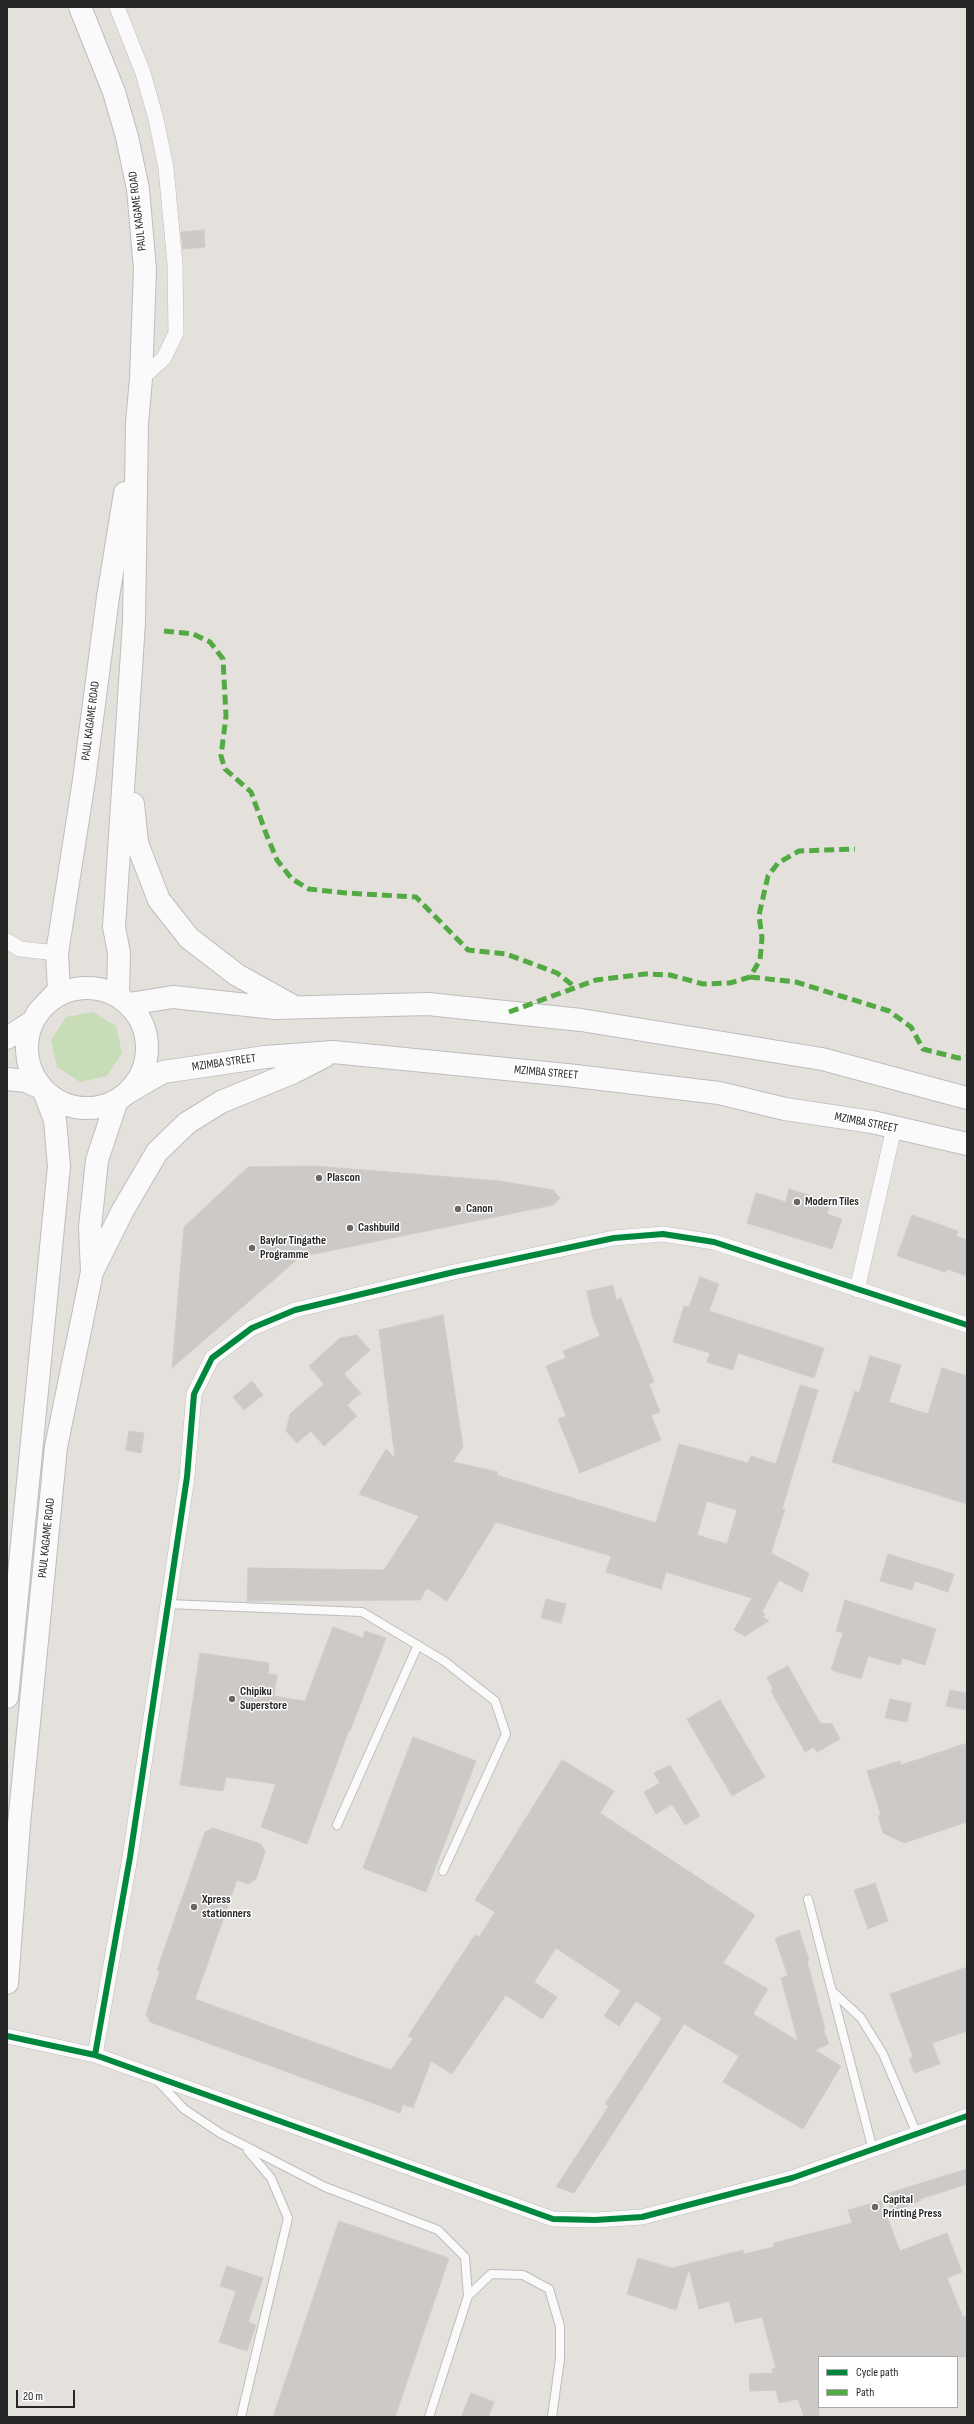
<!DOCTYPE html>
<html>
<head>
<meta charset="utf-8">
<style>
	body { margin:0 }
	#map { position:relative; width:974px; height:2424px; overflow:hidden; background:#e4e1dc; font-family:"Sofia Sans Condensed",sans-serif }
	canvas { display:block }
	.frame { position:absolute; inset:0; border:8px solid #272727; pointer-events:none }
	.legend { position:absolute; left:818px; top:2356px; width:140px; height:52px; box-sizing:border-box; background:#fff; border:1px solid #a9a9a9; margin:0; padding:5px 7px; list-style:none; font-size:12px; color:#272727 }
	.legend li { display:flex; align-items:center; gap:8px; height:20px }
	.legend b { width:20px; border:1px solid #a9a9a9 }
	.scale { position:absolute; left:16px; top:2390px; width:59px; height:18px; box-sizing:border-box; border:2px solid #272727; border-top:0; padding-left:5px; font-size:12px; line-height:14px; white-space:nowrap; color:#272727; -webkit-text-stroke:3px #fff; paint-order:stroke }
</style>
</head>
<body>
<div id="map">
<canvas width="974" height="2424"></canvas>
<div class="frame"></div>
<ul class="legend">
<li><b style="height:5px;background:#00873e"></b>Cycle path</li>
<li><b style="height:5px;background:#53aa44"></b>Path</li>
</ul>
<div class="scale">20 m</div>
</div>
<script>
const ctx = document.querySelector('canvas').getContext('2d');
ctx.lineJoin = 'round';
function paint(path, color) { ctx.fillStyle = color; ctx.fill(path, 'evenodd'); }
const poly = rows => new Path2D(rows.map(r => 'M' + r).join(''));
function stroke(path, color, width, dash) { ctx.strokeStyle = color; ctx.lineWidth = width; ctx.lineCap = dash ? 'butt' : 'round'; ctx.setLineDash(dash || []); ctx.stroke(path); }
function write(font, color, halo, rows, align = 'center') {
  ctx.font = font + ' "Sofia Sans Condensed",sans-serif'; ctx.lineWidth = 3; ctx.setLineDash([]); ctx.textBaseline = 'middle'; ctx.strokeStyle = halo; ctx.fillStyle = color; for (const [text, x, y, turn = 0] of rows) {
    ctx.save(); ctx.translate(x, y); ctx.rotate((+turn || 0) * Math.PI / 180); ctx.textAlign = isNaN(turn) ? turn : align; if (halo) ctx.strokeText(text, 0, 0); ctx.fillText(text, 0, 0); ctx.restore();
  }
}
const green = poly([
	[93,1012,116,1026,122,1053,107,1076,80,1082,57,1067,51,1040,66,1017]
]);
const building = poly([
	[204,230,205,247,183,249,181,232,204,230],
	[314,1166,500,1181,553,1190,560,1198,553,1205,300,1257,172,1368,184,1227,248,1167,314,1166],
	[789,1189,831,1202,827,1214,842,1219,832,1249,747,1223,756,1193,786,1202,789,1189],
	[912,1215,958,1231,956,1236,967,1240,967,1276,947,1269,945,1272,897,1256,912,1215],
	[700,1277,719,1284,709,1311,824,1348,814,1378,738,1353,733,1370,707,1362,710,1353,673,1342,684,1306,689,1307,700,1277],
	[613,1285,616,1300,621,1298,654,1382,649,1384,660,1412,651,1415,661,1440,580,1473,558,1419,566,1416,546,1366,566,1358,563,1351,600,1336,592,1316,587,1291,613,1285],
	[443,1315,463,1447,453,1462,498,1472,496,1475,656,1523,679,1444,748,1463,751,1456,776,1464,800,1385,818,1390,782,1509,785,1509,771,1553,809,1573,802,1592,779,1580,762,1612,765,1614,763,1617,769,1621,745,1636,734,1630,752,1598,666,1572,661,1589,606,1572,611,1556,496,1522,447,1601,427,1588,420,1600,247,1601,248,1568,384,1570,419,1516,359,1494,386,1449,395,1458,379,1330,443,1315],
	[707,1501,737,1510,727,1544,697,1535,707,1501],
	[357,1335,370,1350,344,1374,361,1393,347,1405,357,1416,324,1446,311,1431,297,1443,286,1431,290,1414,324,1384,309,1366,340,1338,357,1335],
	[870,1356,901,1365,889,1402,928,1414,942,1368,967,1376,967,1504,832,1462,855,1391,859,1393,870,1356],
	[252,1381,263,1395,244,1410,233,1397,252,1381],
	[129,1431,144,1433,141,1453,126,1450,129,1431],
	[888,1554,954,1574,948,1592,915,1581,912,1590,880,1581,888,1554],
	[546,1599,566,1604,561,1623,541,1618,546,1599],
	[845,1600,936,1629,925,1665,902,1658,900,1665,868,1656,861,1679,831,1670,843,1633,836,1631,845,1600],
	[333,1627,363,1638,365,1631,386,1638,350,1731,349,1730,307,1844,261,1827,276,1784,226,1777,223,1791,180,1785,200,1653,269,1663,268,1674,277,1675,274,1696,305,1701,333,1627],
	[788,1666,820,1723,832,1724,840,1739,817,1752,814,1747,805,1752,771,1691,773,1689,767,1677,788,1666],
	[950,1690,967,1693,967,1710,946,1706,950,1690],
	[890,1699,911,1703,907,1722,885,1718,890,1699],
	[720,1700,765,1777,732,1796,687,1719,720,1700],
	[413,1737,476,1761,426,1892,363,1868,413,1737],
	[967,1743,967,1822,904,1843,883,1833,878,1816,881,1815,867,1771,900,1761,901,1765,967,1743],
	[562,1760,614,1791,600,1813,755,1915,723,1963,768,1989,753,2014,798,2041,781,1978,788,1976,775,1938,799,1930,809,1960,807,1961,825,2029,823,2029,829,2044,815,2050,841,2066,803,2129,723,2082,739,2056,684,2024,574,2193,556,2187,609,2106,605,2104,662,2018,636,2001,619,2026,604,2016,621,1991,556,1948,534,1982,557,1997,542,2019,506,1995,452,2074,431,2061,413,2108,403,2104,400,2113,150,2022,146,2014,160,1971,157,1970,205,1832,213,1828,261,1844,265,1852,256,1879,248,1884,237,1880,195,1999,391,2070,413,2039,408,2036,475,1935,479,1937,495,1912,475,1900,562,1760],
	[670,1765,700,1816,685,1825,672,1804,656,1814,644,1792,660,1783,654,1773,670,1765],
	[875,1883,888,1921,868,1929,854,1890,875,1883],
	[967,1967,967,2031,932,2043,940,2064,914,2073,909,2059,913,2057,890,1994,967,1967],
	[967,2169,967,2184,920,2199,921,2201,891,2212,886,2194,967,2169],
	[881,2201,900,2251,947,2233,962,2272,947,2278,963,2317,967,2316,967,2357,819,2357,819,2417,804,2417,798,2399,779,2403,776,2390,750,2391,749,2374,773,2373,772,2369,776,2368,762,2317,735,2323,729,2301,699,2309,689,2269,676,2310,627,2294,638,2258,672,2268,743,2250,744,2254,774,2247,774,2243,852,2223,848,2210,881,2201],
	[339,2221,449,2258,395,2417,273,2417,339,2221],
	[227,2266,263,2278,248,2322,256,2325,247,2351,219,2342,236,2291,220,2286,227,2266],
	[471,2393,494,2402,488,2417,461,2417,471,2393]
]);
const lane = poly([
	[168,1604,362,1612,444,1661,495,1701,506,1734,443,1871],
	[337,1825,418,1645],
	[808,1899,873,2150],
	[832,1991,861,2018,883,2054,917,2134],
	[157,2080,184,2109,220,2133,325,2187,438,2230,465,2257,468,2296,429,2417],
	[468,2296,491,2274,523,2275,549,2289,560,2326,560,2359,552,2417],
	[241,2417,288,2218,271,2178,248,2151]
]);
const street = poly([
	[117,7,143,73,156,119,166,168,175,264,176,333,164,358,141,379],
	[7,941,20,949,57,953],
	[857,1290,894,1128],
	[7,2036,95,2055,553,2219,595,2220,642,2217,792,2178,967,2116],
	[95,2055,130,1857,168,1604,187,1477,194,1394,212,1358,252,1328,295,1310,454,1272,614,1238,663,1234,714,1242,967,1325]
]);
const secondary = poly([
	[80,7,114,92,127,137,138,189,145,269,141,379,137,423,134,622,114,927,119,953,118,995],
	[133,804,137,843,159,900,189,938,237,975,293,1006],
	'27 1048a60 60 0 1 1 120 0a60 60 0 1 1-120 0Z',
	[129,1004,173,997,275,1008,428,1004,581,1020,822,1059,967,1098],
	[38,1012,59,990,57,953,84,780,108,597,125,493],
	[7,1038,32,1022],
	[7,1079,26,1081,41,1088],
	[127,1093,163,1072,265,1057,333,1052,567,1075,719,1093,785,1109,872,1122,967,1144],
	[93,1270,123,1210,157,1152,187,1123,221,1102,294,1072,325,1056],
	[7,1697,59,1166,55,1120,44,1091],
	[7,1983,19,1824,56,1447,92,1272,90,1227,97,1160,117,1100]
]);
const quiet = poly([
	[164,631,193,634,210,642,223,659,226,716,221,756,225,769,251,792,267,836,277,860,292,879,309,889,346,893,416,897,468,950,506,954,557,973,575,987],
	[750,977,796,982,889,1011,911,1027,923,1049,958,1058,967,1057],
	[509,1012,596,980,645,974,670,975,703,984,730,983,750,977,760,960,762,938,759,915,768,876,778,863,799,851,855,849]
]);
const cycleway = poly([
	[7,2036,95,2055,553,2219,595,2220,642,2217,792,2178,967,2116],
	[95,2055,130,1857,168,1604,187,1477,194,1394,212,1358,252,1328,295,1310,454,1272,614,1238,663,1234,714,1242,967,1325]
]);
const markers = [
	[319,1178,4,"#696866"],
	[797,1202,4,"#696866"],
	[458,1209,4,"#696866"],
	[350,1228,4,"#696866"],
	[252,1248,4,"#696866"],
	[232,1699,4,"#696866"],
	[194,1907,4,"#696866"],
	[875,2207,4,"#696866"]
];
const streetNames = [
	["PAUL KAGAME ROAD",138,211,-97],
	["PAUL KAGAME ROAD",91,721,-83],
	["MZIMBA STREET",224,1063,-8],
	["MZIMBA STREET",546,1073,5],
	["MZIMBA STREET",866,1123,11],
	["PAUL KAGAME ROAD",47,1538,-84]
];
const poiNames = [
	["Plascon",327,1178],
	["Modern Tiles",805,1202],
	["Canon",466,1209],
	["Cashbuild",358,1228],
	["Baylor Tingathe",260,1241],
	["Programme",260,1255],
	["Chipiku",240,1692],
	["Superstore",240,1706],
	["Xpress",202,1900],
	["stationners",202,1914],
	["Capital",883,2200],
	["Printing Press",883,2214]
];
paint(green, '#c6ddb8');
paint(building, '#ccc9c6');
stroke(building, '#cfcdc9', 1);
stroke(lane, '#bebdbd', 10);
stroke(street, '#bebdbd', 16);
stroke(secondary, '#bebdbd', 24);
stroke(lane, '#fbfafa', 8);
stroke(street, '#fbfafa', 15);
stroke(secondary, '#fbfafa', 22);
stroke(quiet, '#53aa44', 5, [10, 5]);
stroke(cycleway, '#00873e', 6);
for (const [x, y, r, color] of markers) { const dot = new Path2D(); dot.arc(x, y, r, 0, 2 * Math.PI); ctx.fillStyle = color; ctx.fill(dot); stroke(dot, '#fff', 1.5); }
write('12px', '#272727', '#fff', streetNames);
write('bold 12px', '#272727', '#fff', poiNames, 'left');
</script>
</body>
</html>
